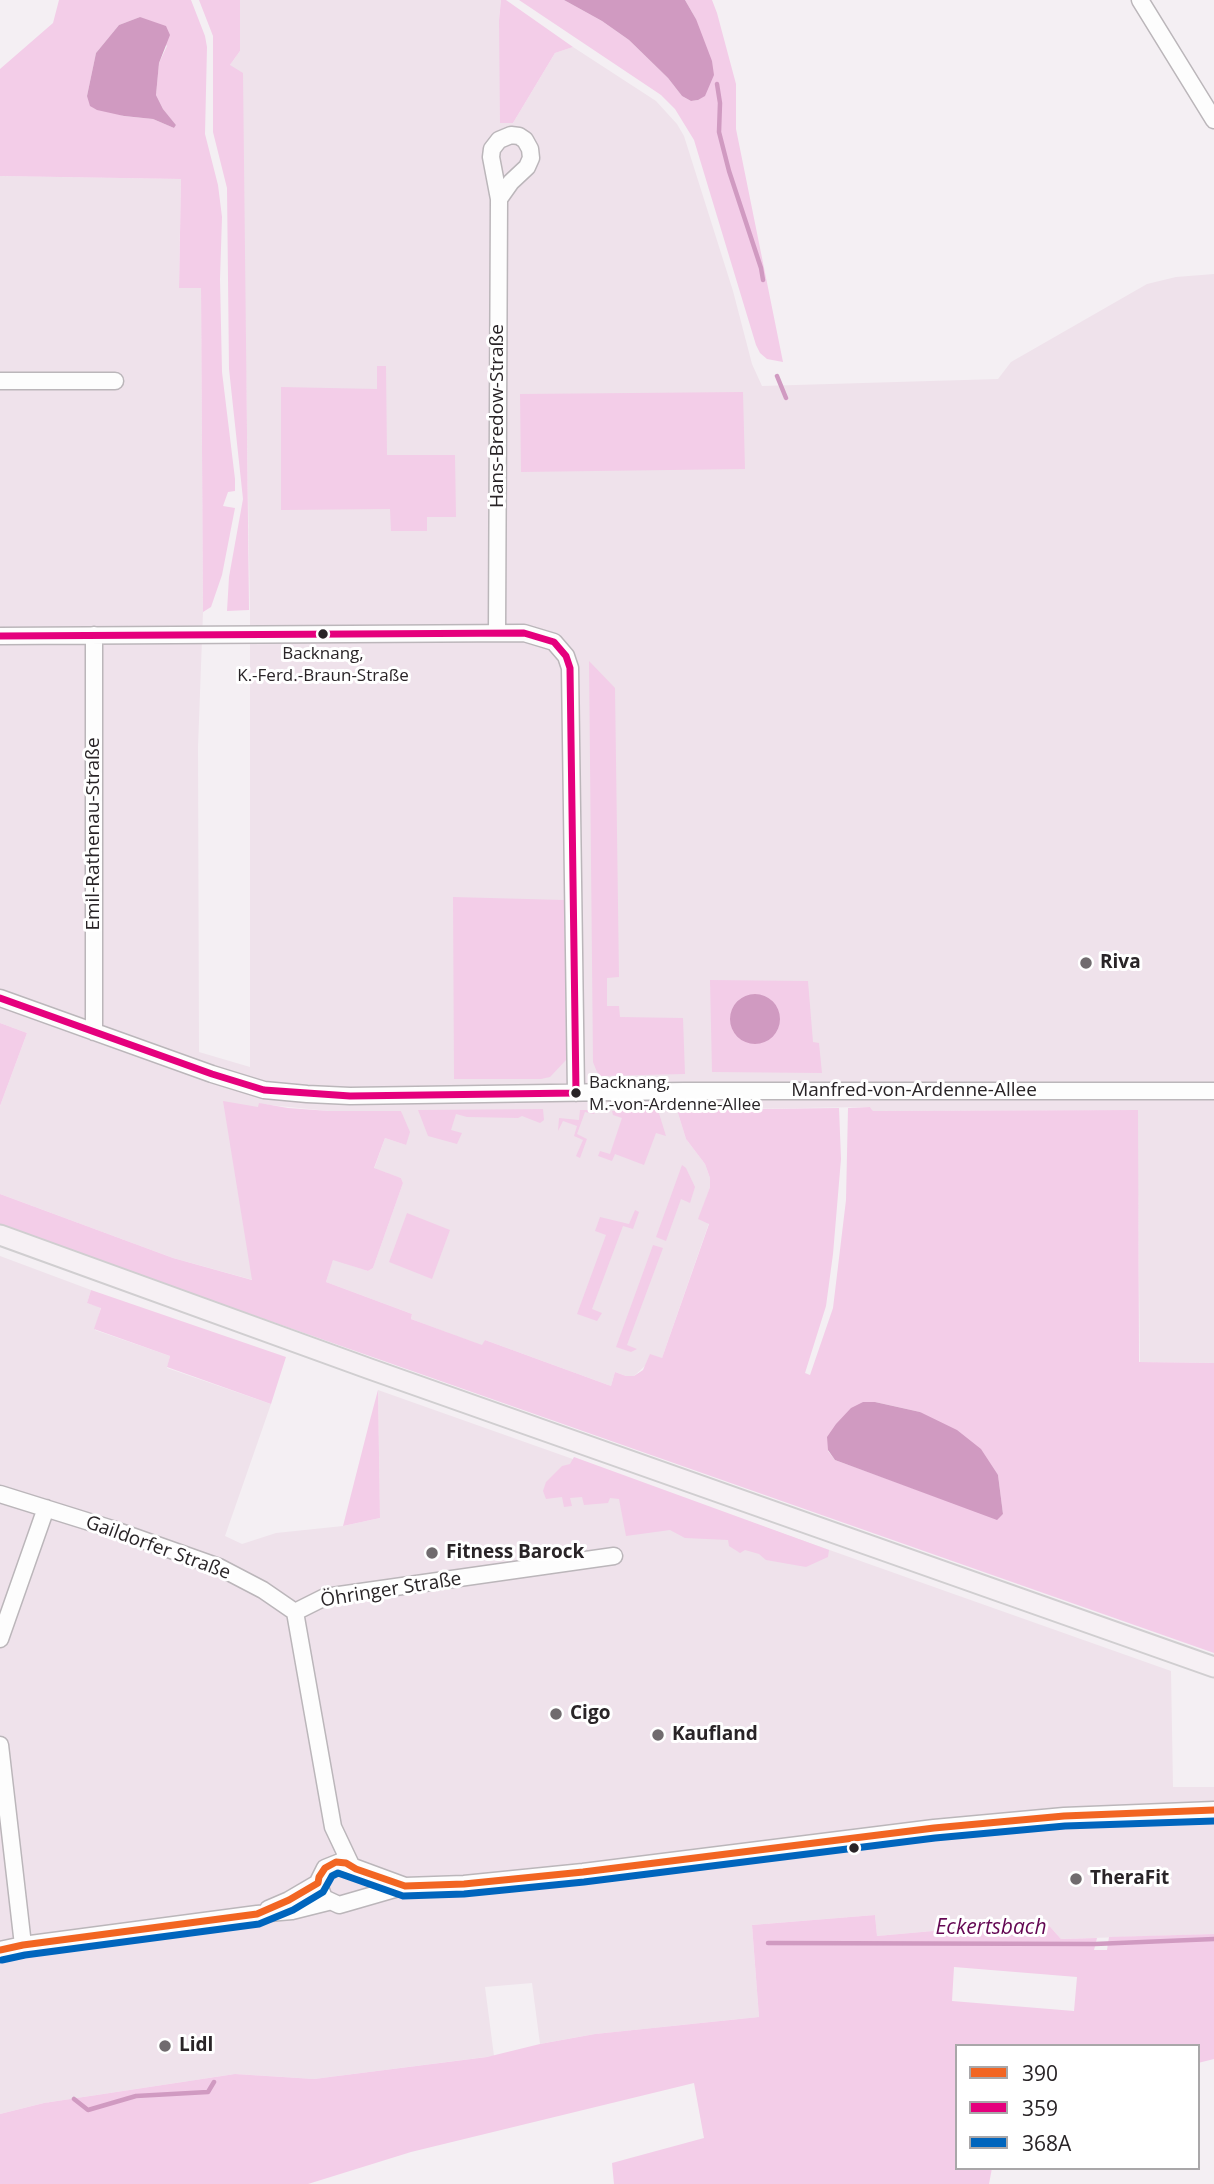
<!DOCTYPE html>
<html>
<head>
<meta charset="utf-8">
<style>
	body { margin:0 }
	#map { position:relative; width:1214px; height:2184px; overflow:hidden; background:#f4eff3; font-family:"Open Sans",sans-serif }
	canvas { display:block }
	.legend { position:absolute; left:955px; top:2044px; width:245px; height:126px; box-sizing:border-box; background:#fff; border:2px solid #a9a7a9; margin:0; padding:9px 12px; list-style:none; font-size:21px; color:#292427 }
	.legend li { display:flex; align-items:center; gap:14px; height:35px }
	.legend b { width:35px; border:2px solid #a9a7a9 }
</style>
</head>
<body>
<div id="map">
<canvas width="1214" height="2184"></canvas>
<ul class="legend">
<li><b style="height:9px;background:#f26522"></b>390</li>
<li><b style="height:9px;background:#e5007d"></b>359</li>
<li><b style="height:9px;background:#0065bd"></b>368A</li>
</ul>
</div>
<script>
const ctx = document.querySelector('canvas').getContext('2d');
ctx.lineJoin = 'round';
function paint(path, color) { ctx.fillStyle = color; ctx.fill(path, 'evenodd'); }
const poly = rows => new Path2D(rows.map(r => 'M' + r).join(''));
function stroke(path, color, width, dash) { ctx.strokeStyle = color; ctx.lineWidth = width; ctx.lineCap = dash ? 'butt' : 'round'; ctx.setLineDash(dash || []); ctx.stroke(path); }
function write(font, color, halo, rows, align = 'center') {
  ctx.font = font + ' "Open Sans",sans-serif'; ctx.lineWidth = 6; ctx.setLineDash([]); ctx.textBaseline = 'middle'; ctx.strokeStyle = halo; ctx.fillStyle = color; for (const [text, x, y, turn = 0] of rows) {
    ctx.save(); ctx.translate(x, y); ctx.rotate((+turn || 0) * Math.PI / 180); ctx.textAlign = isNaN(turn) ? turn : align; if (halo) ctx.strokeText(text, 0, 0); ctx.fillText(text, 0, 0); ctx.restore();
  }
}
const built = poly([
	[240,0,501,0,499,20,513,123,555,53,573,47,656,101,677,124,684,136,733,291,752,364,762,386,998,379,1011,362,1147,284,1176,277,1214,274,1214,1363,1140,1362,1137,1110,873,1111,870,1107,862,1107,677,1110,686,1139,705,1164,710,1178,710,1187,699,1219,709,1223,662,1358,645,1366,634,1376,626,1376,615,1372,611,1386,485,1340,483,1346,411,1319,412,1314,326,1282,333,1259,368,1271,373,1268,403,1183,401,1178,374,1169,385,1138,406,1145,401,1111,329,1111,259,1104,253,1280,173,1258,0,1194,0,1106,27,1033,0,1023,0,176,181,179,179,283,201,288,203,612,198,747,199,1052,250,1067,250,613,244,255,230,65,240,51],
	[0,1256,91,1290,87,1303,101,1307,95,1330,170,1356,167,1368,271,1404,225,1536,242,1544,276,1533,343,1526,380,1518,378,1390,1171,1671,1173,1787,1214,1787,1214,1934,1061,1939,1045,1921,877,1936,875,1915,752,1925,759,2017,595,2034,540,2044,532,1983,485,1987,494,2056,314,2079,235,2074,44,2103,0,2114]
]);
const green = poly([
	[59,0,191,0,205,36,207,47,205,134,218,185,222,217,220,279,222,372,235,479,235,491,228,492,223,506,235,508,222,575,211,607,203,612,201,288,179,288,181,179,0,176,0,69,53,23],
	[140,17,167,46,159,63,156,95,163,109,176,125,174,128,153,119,123,116,87,96,96,53,119,25],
	[199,0,240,0,240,51,230,65,243,73,249,610,227,611,229,577,243,499,229,369,227,188,213,132,213,36],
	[501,0,506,0,573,47,555,53,513,123,500,123,499,20],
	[519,0,564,0,602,21,629,40,668,78,682,96,691,101,698,100,696,19,685,0,712,0,717,13,736,84,736,129,783,362,767,359,760,353,756,345,694,140,675,109,661,95],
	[377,366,386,366,387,455,455,455,456,517,427,517,427,531,391,531,390,509,281,510,281,387,377,389],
	[743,392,745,469,521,472,520,394],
	[589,661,615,688,619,977,607,978,607,1006,619,1006,620,1017,683,1018,685,1074,601,1076,597,1072,593,1062],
	[453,897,564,900,566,1060,550,1077,541,1079,454,1079],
	[710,980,808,981,813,1042,819,1043,822,1073,712,1072],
	[0,1023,27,1033,0,1106],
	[223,1101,258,1107,259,1103,288,1108,329,1111,401,1111,410,1132,406,1145,385,1138,374,1168,401,1178,403,1183,373,1268,368,1271,333,1260,326,1282,412,1314,411,1319,482,1345,485,1340,611,1386,615,1372,626,1376,634,1376,643,1370,650,1354,662,1358,709,1224,698,1219,710,1187,710,1178,705,1164,686,1139,677,1110,839,1108,841,1159,833,1254,826,1306,805,1373,810,1375,833,1308,846,1200,848,1108,870,1107,873,1111,1138,1110,1139,1362,1214,1363,1214,1653,0,1226,0,1194,173,1258,252,1280],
	[863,1402,875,1402,920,1412,998,1475,1003,1514,997,1519,835,1460,828,1451],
	[543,1109,544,1120,540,1123,522,1116,518,1118,467,1117,456,1114,451,1130,462,1133,457,1144,428,1136,418,1110],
	[580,1110,597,1110,594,1114,585,1112,577,1134,587,1139,580,1158,576,1156,583,1140,574,1136,577,1126,563,1121,558,1131,559,1118,579,1120],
	[658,1110,666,1136,656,1133,644,1165,615,1154,612,1161,598,1156,600,1151,610,1154,622,1118,613,1115,612,1111],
	[682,1165,686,1168,695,1187,690,1203,681,1199,666,1241,656,1237],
	[635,1210,639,1212,633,1229,623,1226,592,1309,602,1313,597,1321,577,1314,606,1235,595,1231,600,1217,629,1224],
	[407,1213,450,1230,432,1279,389,1262],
	[653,1245,663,1248,627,1345,637,1349,631,1352,616,1347],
	[91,1290,286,1357,271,1404,167,1367,170,1356,94,1329,101,1308,87,1303],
	[378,1390,380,1518,343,1526,370,1420],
	[574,1457,829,1550,828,1557,806,1567,766,1560,759,1554,745,1550,740,1553,729,1546,728,1540,685,1538,670,1530,626,1536,619,1499,610,1498,608,1503,584,1505,582,1497,570,1498,572,1506,564,1507,562,1497,546,1499,543,1491,546,1482,562,1466,570,1464],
	[875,1915,877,1936,1045,1921,1061,1939,1097,1938,1094,1950,1107,1950,1109,1937,1214,1934,1214,2059,1198,2063,1198,2046,957,2046,957,2168,992,2168,989,2184,614,2184,612,2163,704,2138,694,2083,411,2152,308,2184,0,2184,0,2114,44,2103,235,2074,314,2079,487,2057,540,2044,595,2034,759,2017,752,1925],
	[954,1967,1077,1977,1074,2011,952,2001]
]);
const water = poly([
	[564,0,685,0,696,19,712,61,714,75,705,96,698,100,691,101,682,96,668,78,629,40,602,21],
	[140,17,166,26,170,35,159,63,156,95,163,109,176,125,174,128,153,119,124,116,97,110,90,106,87,96,96,53,119,25],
	'730 1019a25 25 0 1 1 50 0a25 25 0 1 1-50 0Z',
	[863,1402,875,1402,920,1412,957,1430,981,1449,998,1475,1003,1514,997,1520,835,1460,828,1450,827,1437,836,1424,851,1408]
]);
const stream = poly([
	[717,84,720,103,719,132,729,171,761,268,763,280],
	[777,376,786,398],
	[768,1943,1095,1944,1214,1939],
	[74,2099,88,2110,136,2096,208,2092,214,2082]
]);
const minor = poly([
	[1140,0,1214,120],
	[0,381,115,381],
	[497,632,499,199,491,157,492,149,499,140,511,135,519,136,525,140,530,149,531,158,527,167,511,182,499,199],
	[0,636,524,633,554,642,566,656,570,668,576,1093],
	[0,998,212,1074,264,1090,307,1094,350,1096,684,1091,1214,1091],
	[94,1032,94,635],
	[0,1494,112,1529,219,1567,263,1590,295,1612,333,1827,351,1865],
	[295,1612,325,1597,614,1556],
	[0,1639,46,1508],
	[0,1745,23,1945],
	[405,1886,340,1862,325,1868,318,1882,324,1898,339,1905,405,1886,464,1884,583,1872,934,1828,1064,1816,1214,1810],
	[268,1909,289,1900,318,1883],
	[0,1950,23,1945,257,1914,292,1911,328,1902]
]);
const major = poly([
	[0,1235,370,1369,1214,1667]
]);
const bus1 = poly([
	[0,1950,23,1945,257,1914,289,1900,318,1883,319,1877,325,1868,336,1862,346,1863,356,1869,405,1886,464,1884,583,1872,934,1828,1064,1816,1214,1810]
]);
const bus2 = poly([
	[0,636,524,633,554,642,566,656,570,668,576,1093,350,1096,264,1090,212,1074,0,998]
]);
const bus3 = poly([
	[2,1960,25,1955,259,1924,293,1910,323,1892,332,1876,338,1873,403,1896,464,1894,584,1882,935,1838,1065,1826,1214,1821]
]);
const markers = [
	[323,634,6,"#292427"],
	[1086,963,7,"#706b6e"],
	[576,1093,6,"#292427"],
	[432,1553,7,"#706b6e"],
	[556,1714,7,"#706b6e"],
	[658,1735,7,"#706b6e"],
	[854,1848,6,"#292427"],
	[1076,1879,7,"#706b6e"],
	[165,2046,7,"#706b6e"]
];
const busNames = [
	["Backnang,",323,654],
	["K.-Ferd.-Braun-Straße",323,676],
	["Backnang,",589,1083,"left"],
	["M.-von-Ardenne-Allee",589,1105,"left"]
];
const streetNames = [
	["Hans-Bredow-Straße",498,416,-90],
	["Emil-Rathenau-Straße",94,834,-90],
	["Manfred-von-Ardenne-Allee",914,1091],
	["Gaildorfer Straße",158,1548,20],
	["Öhringer Straße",391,1590,-9]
];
const poiNames = [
	["Riva",1100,963],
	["Fitness Barock",446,1553],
	["Cigo",570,1714],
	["Kaufland",672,1735],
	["TheraFit",1090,1879],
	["Lidl",179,2046]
];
const waterNames = [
	["Eckertsbach",991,1928]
];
paint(built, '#efe2eb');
paint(green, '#f3cde8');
paint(water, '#d09ac1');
stroke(stream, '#d09ac1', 4.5);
stroke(minor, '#bbb6ba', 19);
stroke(major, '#d0ced0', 23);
stroke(minor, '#fdfdfd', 16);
stroke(major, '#f6f0f4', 19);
stroke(bus1, '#f26522', 7);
stroke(bus2, '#e5007d', 7);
stroke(bus3, '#0065bd', 7);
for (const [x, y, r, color] of markers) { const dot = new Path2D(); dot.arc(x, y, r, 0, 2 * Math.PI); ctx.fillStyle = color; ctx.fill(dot); stroke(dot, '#fff', 2.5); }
write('17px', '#292427', '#fff', busNames);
write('19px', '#292427', '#fff', streetNames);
write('bold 19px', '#292427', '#fff', poiNames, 'left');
write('italic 21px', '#640753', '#fff', waterNames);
</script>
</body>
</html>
